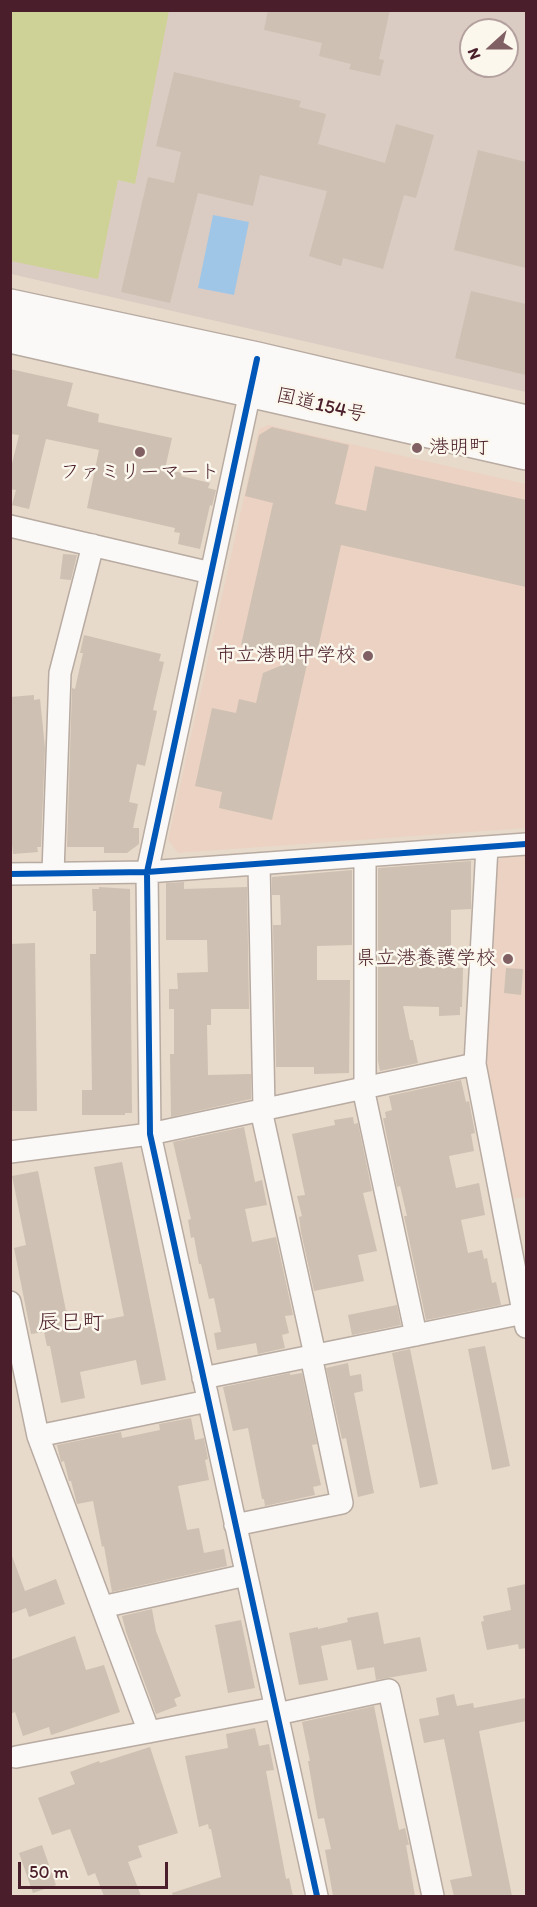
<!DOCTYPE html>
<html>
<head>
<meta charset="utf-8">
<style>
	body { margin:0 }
	#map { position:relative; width:537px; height:1907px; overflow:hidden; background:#e7daca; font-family:Itim,sans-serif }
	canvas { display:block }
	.frame { position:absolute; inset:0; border:12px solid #4a1f2b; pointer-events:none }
	.north { position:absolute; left:459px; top:18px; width:60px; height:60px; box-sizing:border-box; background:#fbf7ec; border:2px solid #b4a19f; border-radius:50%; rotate:249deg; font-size:16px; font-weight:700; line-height:24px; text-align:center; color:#4a1f2b }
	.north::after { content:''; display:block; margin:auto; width:21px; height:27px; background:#816063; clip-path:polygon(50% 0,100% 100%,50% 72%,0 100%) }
	.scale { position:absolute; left:18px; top:1862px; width:150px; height:27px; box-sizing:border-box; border:3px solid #4a1f2b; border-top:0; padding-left:8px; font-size:18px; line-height:21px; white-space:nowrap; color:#4a1f2b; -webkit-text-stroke:4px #fbf7ec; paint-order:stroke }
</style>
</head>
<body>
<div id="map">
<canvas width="537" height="1907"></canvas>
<div class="frame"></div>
<div class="north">N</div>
<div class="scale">50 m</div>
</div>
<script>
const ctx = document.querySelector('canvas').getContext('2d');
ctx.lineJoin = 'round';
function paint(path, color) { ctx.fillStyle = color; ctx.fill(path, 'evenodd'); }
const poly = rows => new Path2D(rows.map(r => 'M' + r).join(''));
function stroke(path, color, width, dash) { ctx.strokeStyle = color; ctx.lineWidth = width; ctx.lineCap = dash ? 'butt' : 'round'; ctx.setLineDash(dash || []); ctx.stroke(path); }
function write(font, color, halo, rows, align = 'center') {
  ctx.font = font + ' Itim,"Klee One",sans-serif'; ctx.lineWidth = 5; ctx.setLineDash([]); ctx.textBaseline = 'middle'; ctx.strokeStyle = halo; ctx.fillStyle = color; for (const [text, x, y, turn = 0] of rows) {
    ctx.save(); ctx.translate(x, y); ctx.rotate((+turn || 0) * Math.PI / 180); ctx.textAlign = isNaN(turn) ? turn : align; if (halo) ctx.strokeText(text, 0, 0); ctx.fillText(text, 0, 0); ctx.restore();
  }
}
const built = poly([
	[268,425,526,484,526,828,178,853,168,840,259,429],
	[526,851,526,1197,510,1199,483,1052,495,866,504,853]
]);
const industrial = poly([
	[11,11,526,11,526,392,11,274],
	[471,30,507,30,507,66,471,66]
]);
const green = poly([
	[10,11,169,11,135,184,118,180,98,279,11,261]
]);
const water = poly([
	[213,215,249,222,234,295,198,288]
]);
const building = poly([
	[268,10,390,10,379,59,384,60,380,76,349,69,351,64,319,56,322,43,264,30],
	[174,72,301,101,299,107,326,114,318,144,385,163,396,124,434,135,416,198,404,195,383,269,343,258,341,266,309,256,327,191,260,175,253,206,198,193,170,303,121,292,148,177,174,183,181,152,156,146],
	[478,150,526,162,526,268,454,250],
	[471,291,526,304,526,375,455,358],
	[10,369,73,383,67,406,99,414,98,422,172,438,165,469,182,473,181,476,210,483,208,488,216,490,212,506,210,505,200,549,178,544,180,533,174,532,175,528,87,508,99,450,46,439,29,509,12,505,16,490,10,489,10,472,19,435,10,434],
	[272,427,349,445,335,504,366,511,375,466,526,500,526,587,341,545,317,653,310,651,272,820,219,808,222,792,195,786,212,708,236,713,239,699,256,703,263,673,299,658,241,645,273,503,245,496,259,435],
	[63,554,77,555,71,580,60,579],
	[84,635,161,654,159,661,164,662,153,710,157,711,145,766,137,764,129,802,138,804,133,828,139,828,139,844,127,853,104,853,104,847,67,847,72,688,75,689,83,653,80,653],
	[34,695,34,700,40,699,45,748,41,847,37,847,38,852,13,854,10,823,10,697],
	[471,861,471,909,451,910,451,968,463,968,462,1007,460,1007,460,1015,439,1016,439,1007,403,1006,410,1040,413,1040,418,1063,380,1071,378,1061,378,868],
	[352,870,352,945,317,946,317,980,350,980,349,1073,314,1074,314,1067,276,1067,273,925,281,925,280,895,272,895,272,877],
	[184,882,184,889,247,887,249,1009,211,1009,211,1025,207,1025,208,1075,251,1074,251,1099,171,1117,170,1054,174,1054,174,1009,169,1009,169,989,178,989,177,973,208,972,207,940,166,940,166,883],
	[99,887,130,889,132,1113,125,1113,125,1115,82,1115,82,1090,92,1090,90,954,96,954,96,911,93,911,92,889,99,889],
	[35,943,37,1111,10,1111,10,944],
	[506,968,523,969,521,995,504,993],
	[461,1080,466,1102,469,1101,475,1133,471,1134,474,1151,449,1156,456,1188,479,1183,485,1215,461,1220,468,1253,482,1250,484,1259,487,1258,492,1283,496,1282,501,1305,426,1320,404,1216,407,1216,400,1186,397,1187,383,1118,386,1118,385,1112,392,1110,389,1096],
	[353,1117,354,1124,358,1123,372,1191,363,1193,377,1251,358,1255,364,1281,314,1291,301,1232,299,1217,302,1216,297,1196,305,1195,292,1134,335,1125,334,1120],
	[244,1127,255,1182,262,1180,267,1205,245,1209,252,1242,276,1237,293,1315,285,1316,289,1333,282,1335,285,1348,258,1354,256,1343,217,1350,214,1333,221,1332,214,1298,209,1299,201,1264,199,1264,194,1237,191,1238,188,1220,191,1219,173,1142],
	[122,1162,166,1380,141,1385,136,1360,80,1372,85,1398,61,1403,50,1346,47,1346,44,1332,31,1334,14,1248,26,1245,12,1176,38,1171,66,1311,67,1310,71,1327,124,1316,94,1167],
	[397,1305,401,1325,352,1335,348,1315],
	[485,1346,510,1466,492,1470,468,1349],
	[410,1349,438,1484,420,1488,392,1353],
	[348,1363,350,1376,361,1374,363,1391,354,1393,374,1493,358,1497,346,1438,342,1439,326,1368],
	[290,1373,290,1375,302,1373,317,1444,312,1445,321,1485,313,1487,315,1495,265,1506,264,1499,262,1499,248,1428,233,1431,223,1387],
	[191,1418,195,1440,204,1438,208,1459,205,1460,209,1480,178,1486,187,1530,199,1528,204,1553,224,1549,227,1566,112,1592,104,1546,102,1547,93,1501,77,1504,71,1481,69,1481,64,1461,61,1462,57,1445,121,1432,122,1438,160,1430,159,1424],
	[12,1556,25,1591,56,1579,65,1604,29,1617,26,1608,10,1614,10,1557],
	[526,1584,526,1648,519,1649,518,1644,487,1650,481,1622,484,1621,483,1616,511,1610,507,1588],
	[152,1609,156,1631,181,1696,174,1699,177,1706,156,1714,126,1632,122,1616],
	[378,1612,384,1644,420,1637,427,1671,376,1680,374,1667,357,1670,351,1640,321,1646,328,1680,299,1685,289,1633,318,1627,318,1629,348,1622,347,1618],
	[241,1620,255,1688,228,1693,215,1625],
	[75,1636,86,1670,104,1665,120,1712,51,1735,49,1727,23,1736,15,1712,10,1714,10,1660],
	[454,1694,457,1706,473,1703,474,1708,526,1698,526,1721,479,1731,512,1896,454,1896,450,1880,472,1876,444,1739,424,1743,419,1719,439,1715,436,1698],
	[374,1706,399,1830,405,1828,409,1845,406,1845,415,1896,333,1896,325,1850,331,1849,324,1818,318,1819,308,1761,310,1761,302,1722],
	[255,1728,259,1746,269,1744,274,1770,266,1771,286,1879,289,1878,293,1896,173,1896,172,1893,221,1877,211,1829,209,1829,208,1824,199,1827,185,1756,228,1748,226,1734],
	[150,1747,178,1833,138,1846,142,1857,128,1862,141,1896,104,1896,95,1873,88,1876,70,1829,52,1835,38,1798,75,1784,70,1772,99,1761,100,1763],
	[42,1845,56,1885,33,1893,19,1853]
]);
const minor = poly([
	[253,378,147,872,150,1134,317,1896],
	[10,526,211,573],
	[487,847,475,1064,526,1327],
	[365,856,365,1087],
	[259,864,264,1109],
	[53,873,60,673,93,545],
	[10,874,147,872,526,844],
	[363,1088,416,1335],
	[261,1110,315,1355],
	[10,1152,150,1134,475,1064],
	[10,1302,38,1436,149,1732],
	[203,1378,524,1313],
	[38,1436,208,1401],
	[235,1525,342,1503,311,1356],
	[102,1607,246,1575],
	[277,1714,389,1690,433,1896],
	[16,1757,275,1708]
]);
const trunk = poly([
	[10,306,257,359,526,422],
	[10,336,526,453]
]);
const cycleway = poly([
	[257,359,147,872,150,1134,317,1896],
	[10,874,147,872,526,844]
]);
const markers = [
	[417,448,6,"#816063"],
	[140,452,6,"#816063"],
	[368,656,6,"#816063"],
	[508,959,6,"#816063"]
];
const streetNames = [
	["国道154号",321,406,13]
];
const poiNames = [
	["港明町",429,448,"left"],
	["ファミリーマート",140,473,"center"],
	["市立港明中学校",356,656],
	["県立港養護学校",496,959]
];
const quarterNames = [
	["辰巳町",71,1323]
];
paint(built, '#ecd2c3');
paint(industrial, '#dbccc3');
paint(green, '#cfd297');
paint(water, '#a0c6e7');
paint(building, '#cec0b2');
stroke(minor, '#b8aba2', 24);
stroke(trunk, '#b8aba2', 36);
stroke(minor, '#fbf9f7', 21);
stroke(trunk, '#fbf9f7', 33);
stroke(cycleway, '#0057b8', 6);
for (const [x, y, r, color] of markers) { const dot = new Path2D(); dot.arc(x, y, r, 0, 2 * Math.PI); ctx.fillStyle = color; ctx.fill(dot); stroke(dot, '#fbf7ec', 2); }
write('20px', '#4a1f2b', '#fbf7ec', streetNames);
write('20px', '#4a1f2b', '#fbf7ec', poiNames, 'right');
write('22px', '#4a1f2b', '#fbf7ec', quarterNames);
</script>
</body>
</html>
